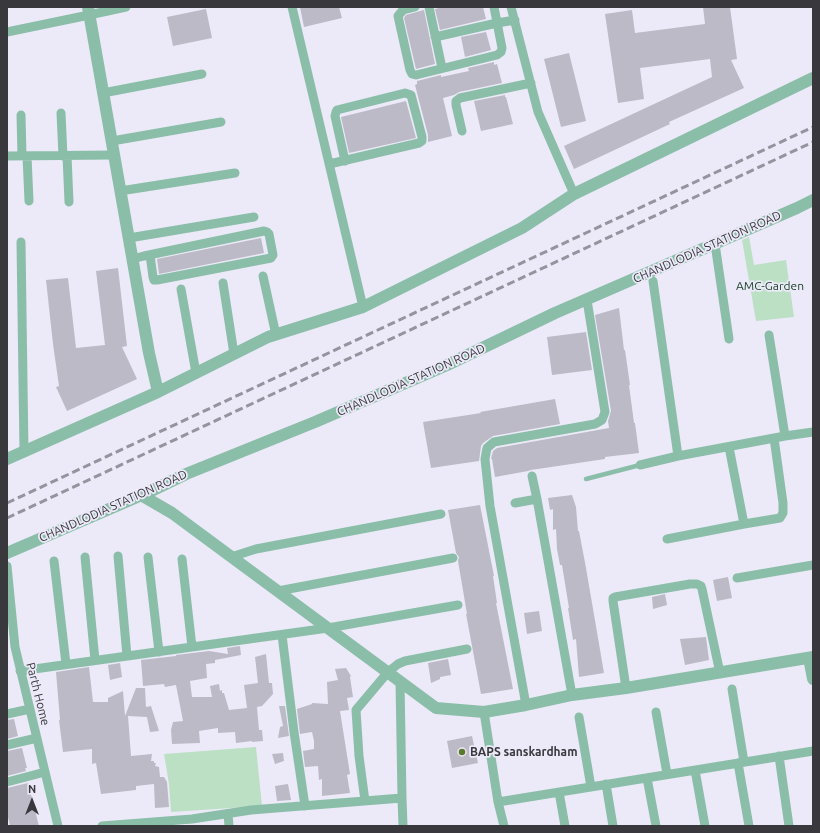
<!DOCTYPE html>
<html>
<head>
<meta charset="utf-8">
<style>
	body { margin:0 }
	#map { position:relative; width:820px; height:833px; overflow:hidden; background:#eceaf8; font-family:Ubuntu,sans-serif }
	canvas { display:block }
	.frame { position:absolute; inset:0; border:8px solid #39383d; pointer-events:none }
	.north { position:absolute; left:12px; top:781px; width:40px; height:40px; -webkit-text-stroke:3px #eceaf8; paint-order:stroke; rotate:0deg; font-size:11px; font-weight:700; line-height:16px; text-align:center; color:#39383d }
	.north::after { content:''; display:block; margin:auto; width:14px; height:18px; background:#39383d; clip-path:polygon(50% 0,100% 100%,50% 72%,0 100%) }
</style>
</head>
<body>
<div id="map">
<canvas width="820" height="833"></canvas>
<div class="frame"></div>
<div class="north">N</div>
</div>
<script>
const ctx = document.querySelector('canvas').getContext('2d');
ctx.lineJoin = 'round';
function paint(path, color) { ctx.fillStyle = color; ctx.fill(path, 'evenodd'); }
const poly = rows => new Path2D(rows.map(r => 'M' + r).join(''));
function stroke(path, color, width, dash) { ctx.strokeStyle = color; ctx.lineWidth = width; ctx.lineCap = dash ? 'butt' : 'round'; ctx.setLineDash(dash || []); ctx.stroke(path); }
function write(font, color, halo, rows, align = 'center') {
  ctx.font = font + ' Ubuntu,sans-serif'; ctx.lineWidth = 3.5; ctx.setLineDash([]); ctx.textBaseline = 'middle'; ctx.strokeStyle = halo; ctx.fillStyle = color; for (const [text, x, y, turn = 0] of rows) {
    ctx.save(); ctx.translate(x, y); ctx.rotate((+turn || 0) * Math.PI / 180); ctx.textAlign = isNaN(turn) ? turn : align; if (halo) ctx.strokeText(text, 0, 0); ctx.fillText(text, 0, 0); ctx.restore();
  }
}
const green = poly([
	[749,237,754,265,786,260,794,317,756,321,742,240],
	[256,747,262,806,171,812,169,784,164,754]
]);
const building = poly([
	[300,7,339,7,342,18,304,27],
	[443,7,483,7,486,19,440,30,435,9],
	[703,7,730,7,737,59,731,60,744,88,669,122,670,124,574,169,564,146,712,77,710,59,640,68,644,99,618,103,605,14,632,10,635,33,705,24],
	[206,9,212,38,173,46,167,17],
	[424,10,435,64,416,69,404,18,406,15],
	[486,32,491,50,465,57,461,37],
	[569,53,586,121,561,127,544,59],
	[494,62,494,65,497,64,502,83,459,92,454,95,443,98,452,136,428,142,428,135,415,85,417,84,417,81,441,75,441,77,469,71,468,68],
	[505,95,505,97,506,97,513,124,481,131,474,101],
	[406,101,416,138,349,153,341,117],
	[261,238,264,253,159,274,157,259],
	[118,268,127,346,122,347,137,379,67,411,56,387,59,386,53,344,46,280,68,278,76,348,105,345,96,271],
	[619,308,624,350,625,350,630,385,629,385,634,423,635,423,639,453,605,457,605,459,531,470,528,471,495,477,492,459,491,459,493,451,497,448,609,428,608,421,611,411,595,315],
	[586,332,592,370,552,375,547,337],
	[555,399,560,424,493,436,483,443,481,446,479,461,431,468,423,422,481,413,480,412],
	[572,495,576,507,578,531,579,531,586,568,604,673,579,677,576,639,573,640,568,608,569,608,562,565,560,565,557,549,556,529,553,530,553,509,550,510,548,498],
	[480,505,494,576,493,576,497,603,496,603,513,689,481,694,466,614,467,614,458,561,459,557,456,553,448,510],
	[728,577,732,598,717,601,713,580],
	[665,594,667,605,653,609,652,597],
	[539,611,542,631,527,634,524,613],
	[706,637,709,660,685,665,680,639],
	[240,646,241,655,215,660,215,663,206,664,207,678,190,681,192,697,212,697,210,686,219,684,220,691,222,690,222,693,224,693,229,710,247,708,244,685,258,683,255,657,266,654,269,683,272,683,273,694,262,706,257,707,259,730,262,730,263,741,252,742,252,741,236,743,235,732,218,733,218,728,199,731,200,743,172,744,171,730,173,722,183,721,176,685,165,687,164,684,143,686,141,660,176,656,176,655,209,651,228,654,227,648],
	[448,659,451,675,440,677,440,679,431,683,428,663],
	[120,663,122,677,110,680,108,665],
	[89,667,93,702,108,702,108,698,123,691,125,716,136,688,145,688,146,707,151,706,159,731,150,732,147,717,128,716,131,756,152,754,151,761,154,761,154,763,156,763,155,766,159,767,160,777,164,777,167,782,169,807,155,808,154,784,136,786,136,790,101,794,96,763,92,764,92,749,63,752,59,720,60,720,56,672],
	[346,668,351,676,350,677,353,697,347,698,349,710,340,711,350,774,347,775,350,793,322,796,322,779,319,780,318,766,305,767,303,751,314,749,314,741,312,732,300,734,297,709,312,704,312,703,328,704,327,682,338,680,335,669],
	[279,706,285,706,289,736,278,738,280,727,283,726],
	[14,719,18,736,7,739,7,720],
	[472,736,478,763,452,768,447,741],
	[22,748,27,768,25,768,26,771,7,776,7,751],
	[283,753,284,761,275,764,272,754],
	[28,783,39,826,10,826,7,813,7,788],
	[288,784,291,800,277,801,275,786]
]);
const service = poly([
	[586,479,640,465]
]);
const minor = poly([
	[292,7,363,307],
	[415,7,403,10,398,16,410,70,412,74,416,75,497,55,501,52,502,48,494,7],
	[429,7,442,68],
	[511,7,538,112,574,194],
	[7,32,89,15,126,7],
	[435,37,497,23,515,20],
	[103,93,202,74],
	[61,113,63,156],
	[21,115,22,156],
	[462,131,456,105,456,101,460,98,531,83],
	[112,141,221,122],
	[7,156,114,155],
	[27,156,29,201],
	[67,156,69,202],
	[329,164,338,162,419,143,422,141,422,137,411,95,405,93,337,110,336,112,335,116,345,161],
	[120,191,235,173],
	[129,238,254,217],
	[21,242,24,451],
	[715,244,729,339],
	[132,259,144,256,264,231,267,232,269,234,273,255,271,258,157,280,154,280,153,277,150,255],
	[263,276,276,335],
	[653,281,678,456,785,436,813,432],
	[223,283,234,354],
	[181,289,196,373],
	[769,335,785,436],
	[640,465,678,456],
	[532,476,537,499],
	[515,503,537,499,572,695],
	[744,524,780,518,783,513,783,503,774,438],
	[667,539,744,524,729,447],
	[118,556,127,656],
	[85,557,95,660],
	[148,557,159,652],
	[231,557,256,549,441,514],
	[182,559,192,647],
	[54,561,66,664],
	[7,566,15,647,58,826],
	[737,578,813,565],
	[278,591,453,558],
	[282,635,294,732,305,806],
	[20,671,328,628,458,605],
	[626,688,613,601,613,598,615,597,690,584,697,584,701,586,702,589,720,673],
	[732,689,744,762],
	[526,705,490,506,485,459,487,448,494,442,595,424,602,420,605,412,587,300],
	[484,712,498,802,504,826],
	[656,712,667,774],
	[7,714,30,709],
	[579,717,591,787],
	[7,745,37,738],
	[779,756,789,826],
	[738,763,749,826],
	[695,770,705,826],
	[647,778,656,826],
	[7,782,45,772],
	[606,784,613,826],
	[559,792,565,826],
	[402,798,403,826],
	[365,801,359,756,356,710,388,672,398,664,405,661,467,649],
	[498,802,813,751],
	[228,814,229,826],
	[102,826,192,819,251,810,402,798,400,681]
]);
const tertiary = poly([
	[158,392,268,337,363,307,522,228,574,194,813,78],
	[7,459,158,392,149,353,88,7],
	[141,495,172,513,436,708,484,712,526,705,572,695,626,688,813,657],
	[7,553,151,491,186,474,315,422,447,365,555,313,797,208,813,200],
	[809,658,813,679]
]);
const rail = poly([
	[7,503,813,127],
	[7,518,813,142]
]);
const markers = [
	[462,752,4,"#5b792e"]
];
const streetNames = [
	["CHANDLODIA STATION ROAD",707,247,-24],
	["CHANDLODIA STATION ROAD",411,380,-24],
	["CHANDLODIA STATION ROAD",113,506,-24],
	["Parth Home",38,694,76]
];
const parkNames = [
	["AMC-Garden",770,286]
];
const poiNames = [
	["BAPS sanskardham",470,752]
];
paint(green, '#bbe0c4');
paint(building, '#bcbac7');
stroke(service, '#8bbea9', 4.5);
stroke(minor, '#8bbea9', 9);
stroke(tertiary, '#8bbea9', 12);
stroke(rail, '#95939d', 3, [8, 4]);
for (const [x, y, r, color] of markers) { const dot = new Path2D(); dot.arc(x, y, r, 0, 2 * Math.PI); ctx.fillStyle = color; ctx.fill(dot); stroke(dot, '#eceaf8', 1.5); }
write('12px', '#39383d', '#eceaf8', streetNames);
write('12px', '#143d23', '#eceaf8', parkNames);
write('bold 12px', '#39383d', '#eceaf8', poiNames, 'left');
</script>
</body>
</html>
